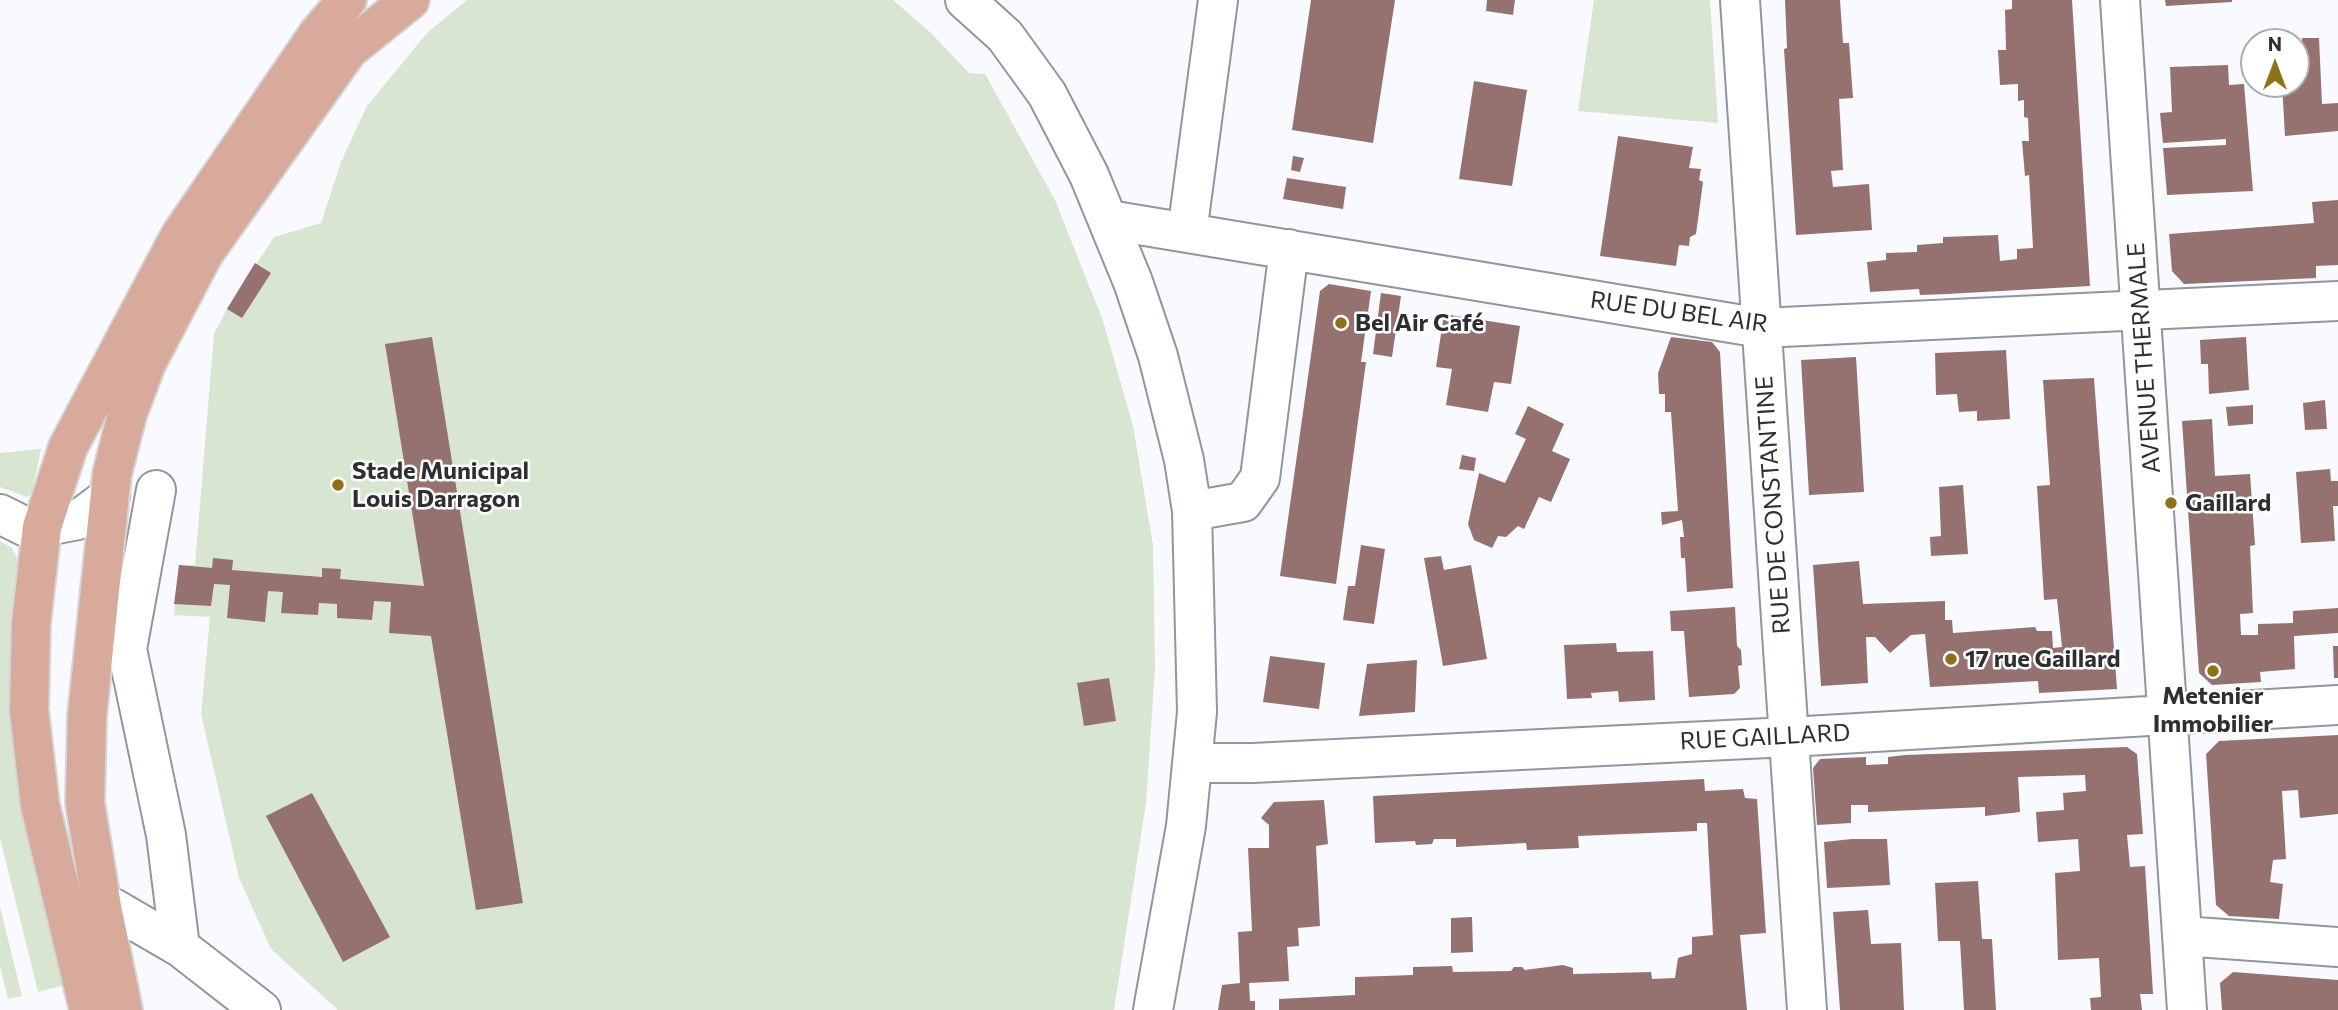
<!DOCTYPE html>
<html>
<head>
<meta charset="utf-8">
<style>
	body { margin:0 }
	#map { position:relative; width:2338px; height:1010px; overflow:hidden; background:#f8faff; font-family:Commissioner,sans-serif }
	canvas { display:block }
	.north { position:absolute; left:2240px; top:28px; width:70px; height:70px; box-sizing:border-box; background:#fff; border:2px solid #abacad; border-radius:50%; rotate:0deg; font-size:19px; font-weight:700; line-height:28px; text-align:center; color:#2d2f31 }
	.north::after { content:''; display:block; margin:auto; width:24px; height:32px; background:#8f7217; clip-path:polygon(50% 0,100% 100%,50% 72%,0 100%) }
</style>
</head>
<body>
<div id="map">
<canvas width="2338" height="1010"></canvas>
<div class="north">N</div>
</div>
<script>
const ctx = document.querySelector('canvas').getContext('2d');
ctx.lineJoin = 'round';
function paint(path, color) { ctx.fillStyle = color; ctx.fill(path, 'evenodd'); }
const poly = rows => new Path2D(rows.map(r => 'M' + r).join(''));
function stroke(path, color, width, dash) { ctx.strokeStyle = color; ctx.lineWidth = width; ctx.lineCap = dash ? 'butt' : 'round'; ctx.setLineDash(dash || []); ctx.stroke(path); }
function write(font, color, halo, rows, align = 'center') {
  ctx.font = font + ' Commissioner,sans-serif'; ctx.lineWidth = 5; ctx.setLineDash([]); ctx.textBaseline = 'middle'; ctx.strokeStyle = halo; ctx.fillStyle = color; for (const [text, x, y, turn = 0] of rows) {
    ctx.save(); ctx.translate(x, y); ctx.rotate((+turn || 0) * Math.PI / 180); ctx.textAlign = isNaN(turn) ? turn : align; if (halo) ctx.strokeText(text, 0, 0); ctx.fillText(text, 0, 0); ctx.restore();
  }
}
const green = poly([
	[467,0,893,0,931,33,969,73,985,74,1055,200,1103,321,1133,426,1153,545,1155,667,1146,803,1114,1010,338,1010,271,949,239,878,201,714,210,617,174,615,179,565,195,565,214,334,227,309,274,237,321,223,341,162,367,106,427,33],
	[1594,0,1710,0,1718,123,1578,111],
	[41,449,32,493,27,497,0,487,0,453],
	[0,541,12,548,19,563,73,983,38,992,0,838],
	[0,907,22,996,8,999,0,966]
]);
const building = poly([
	[1311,0,1395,0,1373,143,1292,130],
	[1487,0,1515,0,1513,15,1486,11],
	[1785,0,1840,0,1843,43,1849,43,1853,98,1839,99,1843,170,1831,171,1833,187,1869,184,1872,230,1796,235,1784,49,1787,48],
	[2012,0,2072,0,2090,286,1947,294,1920,295,1919,289,1870,292,1867,262,1886,260,1886,253,1917,252,1917,245,1943,243,1943,237,1998,235,2000,261,2017,259,2017,249,2033,248,2029,175,2025,176,2022,141,2029,141,2028,118,2024,117,2024,100,2018,101,2018,84,2000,85,1998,50,2006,50,2005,10,2012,9],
	[2165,0,2232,0,2232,2,2166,6],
	[2302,38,2319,38,2322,104,2338,103,2338,131,2285,136,2282,84,2296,84,2296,60,2303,59],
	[2228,65,2229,85,2244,84,2253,191,2167,195,2163,148,2226,145,2226,139,2163,143,2160,113,2172,112,2170,67],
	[1474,81,1527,90,1512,186,1459,179],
	[1618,136,1693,147,1689,168,1701,169,1699,180,1703,182,1696,234,1690,237,1689,246,1679,245,1676,266,1600,256],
	[1293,156,1304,158,1300,172,1291,170],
	[1287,178,1346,187,1343,209,1283,199],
	[2338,200,2338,265,2316,266,2316,278,2184,284,2172,271,2169,234,2314,223,2312,202],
	[255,263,271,273,242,318,227,309],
	[1329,284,1371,291,1361,362,1366,362,1336,584,1280,576,1320,291],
	[1381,293,1401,296,1392,357,1373,354],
	[1444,314,1520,326,1511,384,1494,382,1488,412,1446,405,1452,369,1436,367],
	[432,337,523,903,476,910,431,636,389,633,391,602,374,601,372,620,337,618,337,604,319,603,318,615,281,613,283,592,268,591,265,622,227,618,230,585,214,584,211,606,174,604,179,565,212,568,213,558,233,560,232,570,322,577,322,568,341,569,340,579,424,586,385,344],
	[1671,337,1712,342,1720,352,1733,588,1687,592,1685,558,1681,558,1680,537,1684,537,1682,520,1662,525,1661,512,1678,511,1671,412,1665,412,1665,394,1659,394,1658,373],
	[2246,337,2249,390,2209,394,2208,364,2201,364,2200,340],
	[2006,350,2010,419,1977,421,1977,411,1959,412,1957,394,1936,395,1935,353],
	[1856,357,1864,492,1809,495,1801,360],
	[2094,378,2117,689,2039,693,2038,681,1930,687,1925,634,1911,635,1890,653,1875,637,1866,637,1868,683,1821,686,1813,565,1859,561,1863,604,1945,601,1945,620,1952,620,1953,633,2035,627,2037,631,2052,631,2053,648,2062,647,2057,599,2044,600,2037,486,2050,485,2043,380],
	[2325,400,2327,429,2305,430,2303,403],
	[2253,405,2253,424,2228,426,2226,407],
	[1528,406,1564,424,1552,451,1570,459,1551,502,1539,497,1524,529,1518,526,1506,537,1498,536,1492,548,1474,540,1468,524,1479,473,1505,483,1526,439,1515,434],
	[2212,419,2215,476,2250,474,2255,545,2250,546,2253,613,2240,614,2241,635,2258,635,2258,624,2293,623,2293,611,2338,608,2338,633,2294,636,2295,669,2260,672,2261,682,2212,685,2199,673,2182,421],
	[1462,455,1476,458,1474,471,1459,469],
	[2330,469,2331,481,2338,481,2338,506,2333,506,2335,541,2301,543,2296,472],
	[1963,485,1968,554,1931,556,1930,537,1941,536,1939,487],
	[1361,545,1385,549,1374,624,1343,620,1348,586,1355,586],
	[1441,556,1444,570,1471,565,1487,659,1443,666,1424,558],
	[1735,607,1737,646,1741,650,1742,665,1738,666,1740,688,1734,694,1689,697,1684,631,1671,631,1670,611],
	[1616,643,1617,652,1653,651,1655,700,1619,702,1618,691,1591,693,1592,698,1567,699,1564,645],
	[2333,646,2338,646,2338,678,2334,678],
	[1270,656,1325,663,1319,709,1263,702],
	[1417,660,1415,712,1359,716,1367,664],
	[1109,678,1116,721,1084,726,1077,683],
	[2338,735,2338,814,2300,818,2298,790,2282,791,2286,859,2273,860,2270,882,2283,884,2279,919,2229,916,2216,905,2206,754,2219,741],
	[2127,747,2137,754,2143,834,2127,835,2130,867,2145,866,2153,994,2140,994,2142,1010,2091,1010,2090,998,2101,997,2099,958,2058,960,2055,873,2080,871,2078,839,2038,842,2036,812,2064,810,2063,793,2086,791,2085,775,2018,777,2020,812,1985,816,1985,807,1868,812,1868,805,1851,805,1851,823,1817,825,1813,768,1820,759,1866,757,1866,765,1888,764,1888,757,1905,755],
	[1704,779,1705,791,1743,789,1745,798,1757,799,1766,933,1740,935,1747,1010,1279,1010,1279,999,1355,995,1355,977,1413,975,1413,967,1452,966,1453,972,1511,971,1514,967,1522,967,1525,970,1563,965,1573,968,1573,974,1651,972,1652,979,1675,978,1678,958,1692,954,1692,937,1713,935,1707,823,1697,823,1697,831,1578,836,1579,848,1527,850,1526,843,1456,847,1456,839,1434,839,1432,844,1416,845,1415,841,1375,843,1373,796],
	[312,793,390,937,343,962,266,816],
	[1324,800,1328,844,1316,846,1320,926,1298,928,1299,946,1287,947,1289,981,1249,983,1250,1001,1255,1001,1255,1010,1218,1010,1222,985,1240,983,1238,932,1252,931,1248,848,1269,848,1269,825,1261,818,1274,802],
	[1852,839,1887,839,1890,885,1827,888,1824,842],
	[1978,881,1982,939,1992,939,1996,1010,1964,1010,1960,941,1938,941,1935,883],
	[1868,910,1871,944,1901,943,1904,1010,1840,1010,1833,912],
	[1472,917,1473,952,1451,953,1451,918],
	[2233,972,2338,980,2338,1010,2222,1010,2220,983]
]);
const minor = poly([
	[965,0,1005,36,1047,94,1089,175,1133,282,1158,356,1184,460,1192,511,1197,712,1186,826,1153,1010],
	[1740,0,1807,1010],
	[2120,0,2187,1010],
	[1109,220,1761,328,2338,301],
	[1187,233,1218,0],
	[156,490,127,649,166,835,180,947],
	[1192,511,1243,502,1260,478,1289,249],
	[0,514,26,527,42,527,78,520,110,496],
	[1193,763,1253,763,1789,737,2338,705],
	[102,907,113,908,180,947,261,1010],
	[2182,936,2338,947]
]);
const major = poly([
	[89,1010,40,805,29,710,31,624,42,527,68,447,180,236,318,34,347,0],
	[123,1010,102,907,85,803,87,716,112,474,127,415,146,364,204,253,348,50,410,0]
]);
const markers = [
	[1341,323,7,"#8f7217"],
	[338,485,7,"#8f7217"],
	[2171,503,7,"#8f7217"],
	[1951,659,7,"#8f7217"],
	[2213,671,7,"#8f7217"]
];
const streetNames = [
	["RUE DU BEL AIR",1679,312,8],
	["AVENUE THERMALE",2144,358,-94],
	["RUE DE CONSTANTINE",1773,505,-94],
	["RUE GAILLARD",1765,737,-3]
];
const poiNames = [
	["Bel Air Café",1355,323],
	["Stade Municipal",352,471],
	["Louis Darragon",352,499],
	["Gaillard",2185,503],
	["17 rue Gaillard",1965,659],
	["Metenier",2213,696,"center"],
	["Immobilier",2213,724,"center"]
];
paint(green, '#d8e5d1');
paint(building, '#95726f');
stroke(minor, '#92959c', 42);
stroke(major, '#d5d5d6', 42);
stroke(minor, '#fff', 38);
stroke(major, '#d7aa9b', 38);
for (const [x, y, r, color] of markers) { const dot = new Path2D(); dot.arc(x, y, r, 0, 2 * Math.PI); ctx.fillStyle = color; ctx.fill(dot); stroke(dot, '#fff', 2.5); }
write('24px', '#2d2f31', '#fff', streetNames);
write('bold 24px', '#2d2f31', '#fff', poiNames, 'left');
</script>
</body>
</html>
